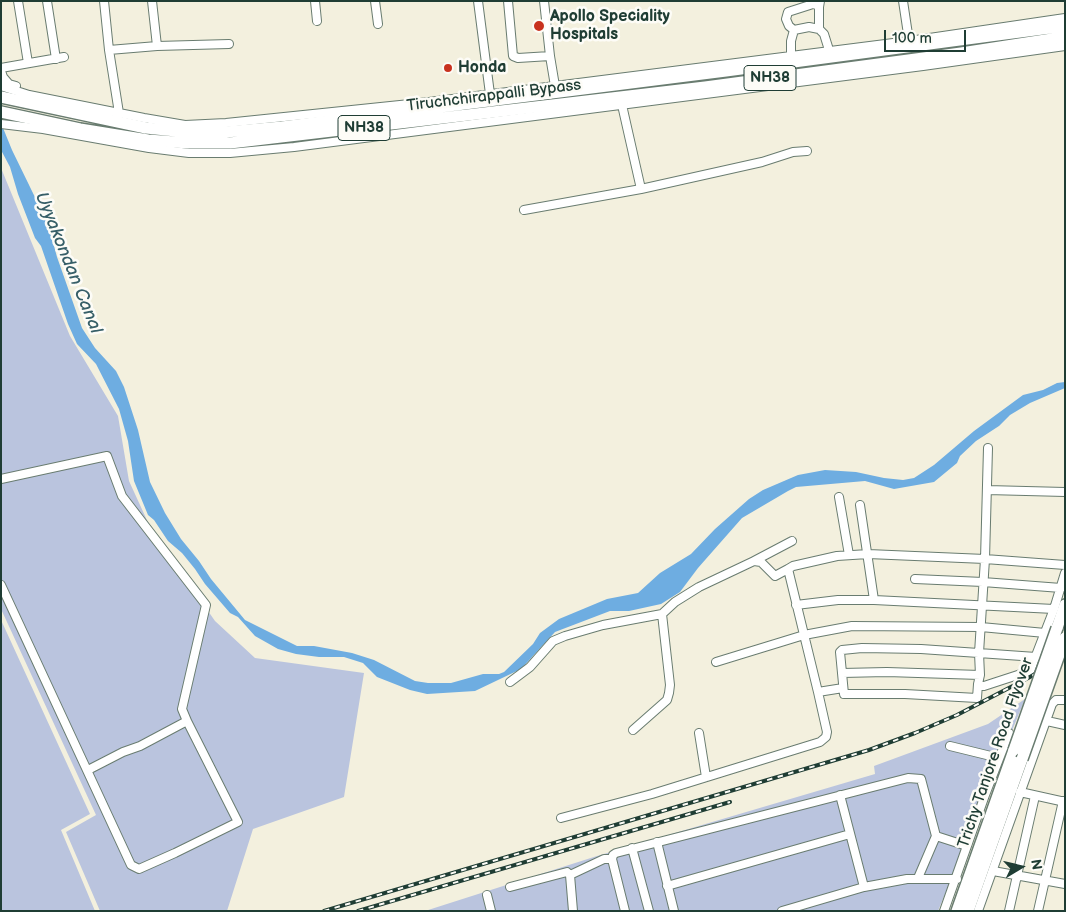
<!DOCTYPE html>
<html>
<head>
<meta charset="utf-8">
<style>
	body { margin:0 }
	#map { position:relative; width:1066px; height:912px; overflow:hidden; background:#f3f0de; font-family:"Balsamiq Sans",sans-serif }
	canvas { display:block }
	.frame { position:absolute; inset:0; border:2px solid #1f3d34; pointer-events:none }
	.north { position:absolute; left:996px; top:842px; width:50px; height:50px; -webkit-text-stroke:4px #fdfcf7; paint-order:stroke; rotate:81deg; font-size:14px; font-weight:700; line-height:20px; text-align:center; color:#1f3d34 }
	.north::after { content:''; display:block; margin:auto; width:18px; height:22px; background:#1f3d34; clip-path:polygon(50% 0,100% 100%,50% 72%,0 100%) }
	.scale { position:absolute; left:884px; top:30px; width:82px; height:22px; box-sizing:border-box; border:2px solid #1f3d34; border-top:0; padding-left:6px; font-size:15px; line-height:18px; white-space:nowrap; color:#1f3d34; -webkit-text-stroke:4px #fdfcf7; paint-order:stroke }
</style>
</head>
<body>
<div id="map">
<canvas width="1066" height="912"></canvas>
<div class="frame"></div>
<div class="north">N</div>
<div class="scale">100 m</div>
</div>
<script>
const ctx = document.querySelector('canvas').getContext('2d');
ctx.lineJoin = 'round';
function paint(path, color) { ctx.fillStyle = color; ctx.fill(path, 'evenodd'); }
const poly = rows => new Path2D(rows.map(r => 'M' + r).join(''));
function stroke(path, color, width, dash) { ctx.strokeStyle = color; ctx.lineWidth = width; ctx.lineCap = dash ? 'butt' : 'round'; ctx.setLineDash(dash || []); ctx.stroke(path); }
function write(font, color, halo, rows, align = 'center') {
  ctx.font = font + ' "Balsamiq Sans",sans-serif'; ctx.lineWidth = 5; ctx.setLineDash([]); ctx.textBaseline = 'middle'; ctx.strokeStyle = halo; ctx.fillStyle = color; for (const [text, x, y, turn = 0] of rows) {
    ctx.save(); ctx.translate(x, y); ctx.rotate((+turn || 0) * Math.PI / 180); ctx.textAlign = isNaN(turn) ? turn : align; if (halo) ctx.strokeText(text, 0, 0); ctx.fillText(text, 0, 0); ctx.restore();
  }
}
const industrial = poly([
	[1,168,70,336,118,416,129,481,151,529,215,621,255,658,364,673,344,797,253,829,227,911,100,911,66,832,96,815,1,609],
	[1,620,90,814,61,830,95,911,1,911],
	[1025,699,938,911,425,911,597,856,875,774,874,766,988,724]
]);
const water = poly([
	[1,123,12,150,48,224,57,257,82,328,95,348,116,371,124,387,138,430,150,482,165,513,181,539,199,561,211,579,245,620,297,646,314,646,352,653,374,660,415,681,428,683,451,683,483,674,499,674,504,672,533,644,540,633,559,619,607,599,638,593,660,573,691,554,715,529,749,499,763,490,798,475,825,470,856,472,884,478,903,480,914,478,934,465,974,431,1023,395,1043,390,1057,383,1065,382,1065,388,1030,403,1010,415,999,426,976,441,960,456,957,463,934,482,894,489,865,481,796,487,788,491,742,518,698,568,680,592,661,604,629,611,610,611,555,632,521,669,475,691,427,694,410,690,377,677,363,663,344,657,319,657,296,654,278,649,255,636,238,617,230,613,205,584,195,569,182,553,168,541,154,520,148,515,134,481,128,441,119,409,96,364,77,344,68,324,41,246,35,238,18,194,10,167,1,150]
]);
const minor = poly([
	[18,1,28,63],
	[47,1,56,59],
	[104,1,109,50,119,113],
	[152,1,157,46],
	[315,1,317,21],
	[375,1,378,24],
	[478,1,490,94],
	[508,1,513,56,518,58,550,56,555,86],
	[544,1,550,56],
	[903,1,909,41],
	[819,7,819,29],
	[794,30,789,26,786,19,788,12,813,4,817,5,819,7,820,1],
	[109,50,157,46,229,44],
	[791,56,791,41,794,30,809,27,819,29,824,34,829,50],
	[1,68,64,57],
	[1,71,3,77,9,84,16,86],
	[1,86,29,95,144,118,185,125,226,123,429,102,909,41,1065,18],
	[622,105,641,189],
	[1,124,43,129,149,148,189,153,230,153,294,147,923,66,1065,46],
	[524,210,641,189,762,162,793,152,807,151],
	[988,448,985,559,979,653,980,675,978,684,980,686,984,686,1030,671,1054,609,1065,573],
	[1,479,107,456,122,496,206,605,182,709,187,721],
	[987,490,1065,492],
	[839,497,849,555],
	[860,505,874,600],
	[754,561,792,541],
	[915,579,983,582,1061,588],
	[1,585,131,865,139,869,175,853,238,822,187,721,140,746,123,752,88,770],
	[796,605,838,600,874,600,1054,609],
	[716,662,804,635,852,626,981,627,1045,633],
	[842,673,887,672,980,675],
	[510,682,530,667,553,641,565,636,603,625,662,614,675,602,699,587,754,561,761,562,775,576,788,569],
	[978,684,977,698,905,694,844,694,840,652,842,650,862,648,921,649,1036,657],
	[818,692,843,688],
	[1047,721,1065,725],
	[633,730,667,700,669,693,670,685,662,614],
	[699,733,706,777],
	[950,746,999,758],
	[1020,792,1065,802],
	[840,795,864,887],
	[561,818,652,794,820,742,826,737,827,732,818,692,788,569,793,566,837,556,868,554,985,559,1065,565],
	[936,836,967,846],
	[657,842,674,911],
	[632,848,649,911],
	[993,871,1065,884],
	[570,875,604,859,612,859],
	[667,886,850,834],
	[510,887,567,872,570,875,573,911],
	[487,895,491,911],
	[625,911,612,859,613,855,616,853,908,778,921,779,936,836,918,878],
	[782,911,864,887,907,879,957,879],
	[944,911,985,795,1009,733],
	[978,911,1052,704,1056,700,1065,700],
	[1009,911,1035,796],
	[1038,911,1063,801]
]);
const highway = poly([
	[1,97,146,128,186,132,226,132,282,127,726,71,1065,26],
	[1,112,80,129,148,140,188,143,230,143,705,87,961,53,1065,37],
	[1057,628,1065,605],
	[957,911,1014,750],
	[968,911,1022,759]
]);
const rail = poly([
	[324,911,869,750,915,733,957,715,1030,677,1065,656],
	[358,911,730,802]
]);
const highwayBridge = poly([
	[1014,750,1057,628],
	[1022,759,1065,638]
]);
const markers = [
	[539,26,6,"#c8321e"],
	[448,68,5,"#c8321e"]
];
const shields = [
	[770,78,52],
	[364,128,52]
];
const shieldNames = [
	["NH38",770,78],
	["NH38",364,128]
];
const poiNames = [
	["Apollo Speciality",550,17],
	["Hospitals",550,35],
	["Honda",458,68]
];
const streetNames = [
	["Tiruchchirappalli Bypass",494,96,-7],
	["Trichy Tanjore Road Flyover",996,753,-71]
];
const waterNames = [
	["Uyyakondan Canal",68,263,68]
];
paint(industrial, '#bac4de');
paint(water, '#6eade1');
stroke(minor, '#697c70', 10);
stroke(highway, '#697c70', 14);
stroke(minor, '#fff', 8);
stroke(highway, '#fff', 11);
stroke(rail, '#1f3d34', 4);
stroke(rail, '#fdfcf7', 2, [5.5]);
stroke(highwayBridge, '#697c70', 14, []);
stroke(highwayBridge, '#fff', 11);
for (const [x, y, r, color] of markers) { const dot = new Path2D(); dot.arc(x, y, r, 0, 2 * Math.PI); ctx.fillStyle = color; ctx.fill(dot); stroke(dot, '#fdfcf7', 2); }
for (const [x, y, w] of shields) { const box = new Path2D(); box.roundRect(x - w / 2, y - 12.5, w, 25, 4); ctx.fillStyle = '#fdfcf7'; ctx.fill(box); stroke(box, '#1f3d34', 1); }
write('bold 15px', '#1f3d34', null, shieldNames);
write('bold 16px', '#1f3d34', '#fdfcf7', poiNames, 'left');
write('16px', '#1f3d34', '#fdfcf7', streetNames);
write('italic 18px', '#375f68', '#fdfcf7', waterNames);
</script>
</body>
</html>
